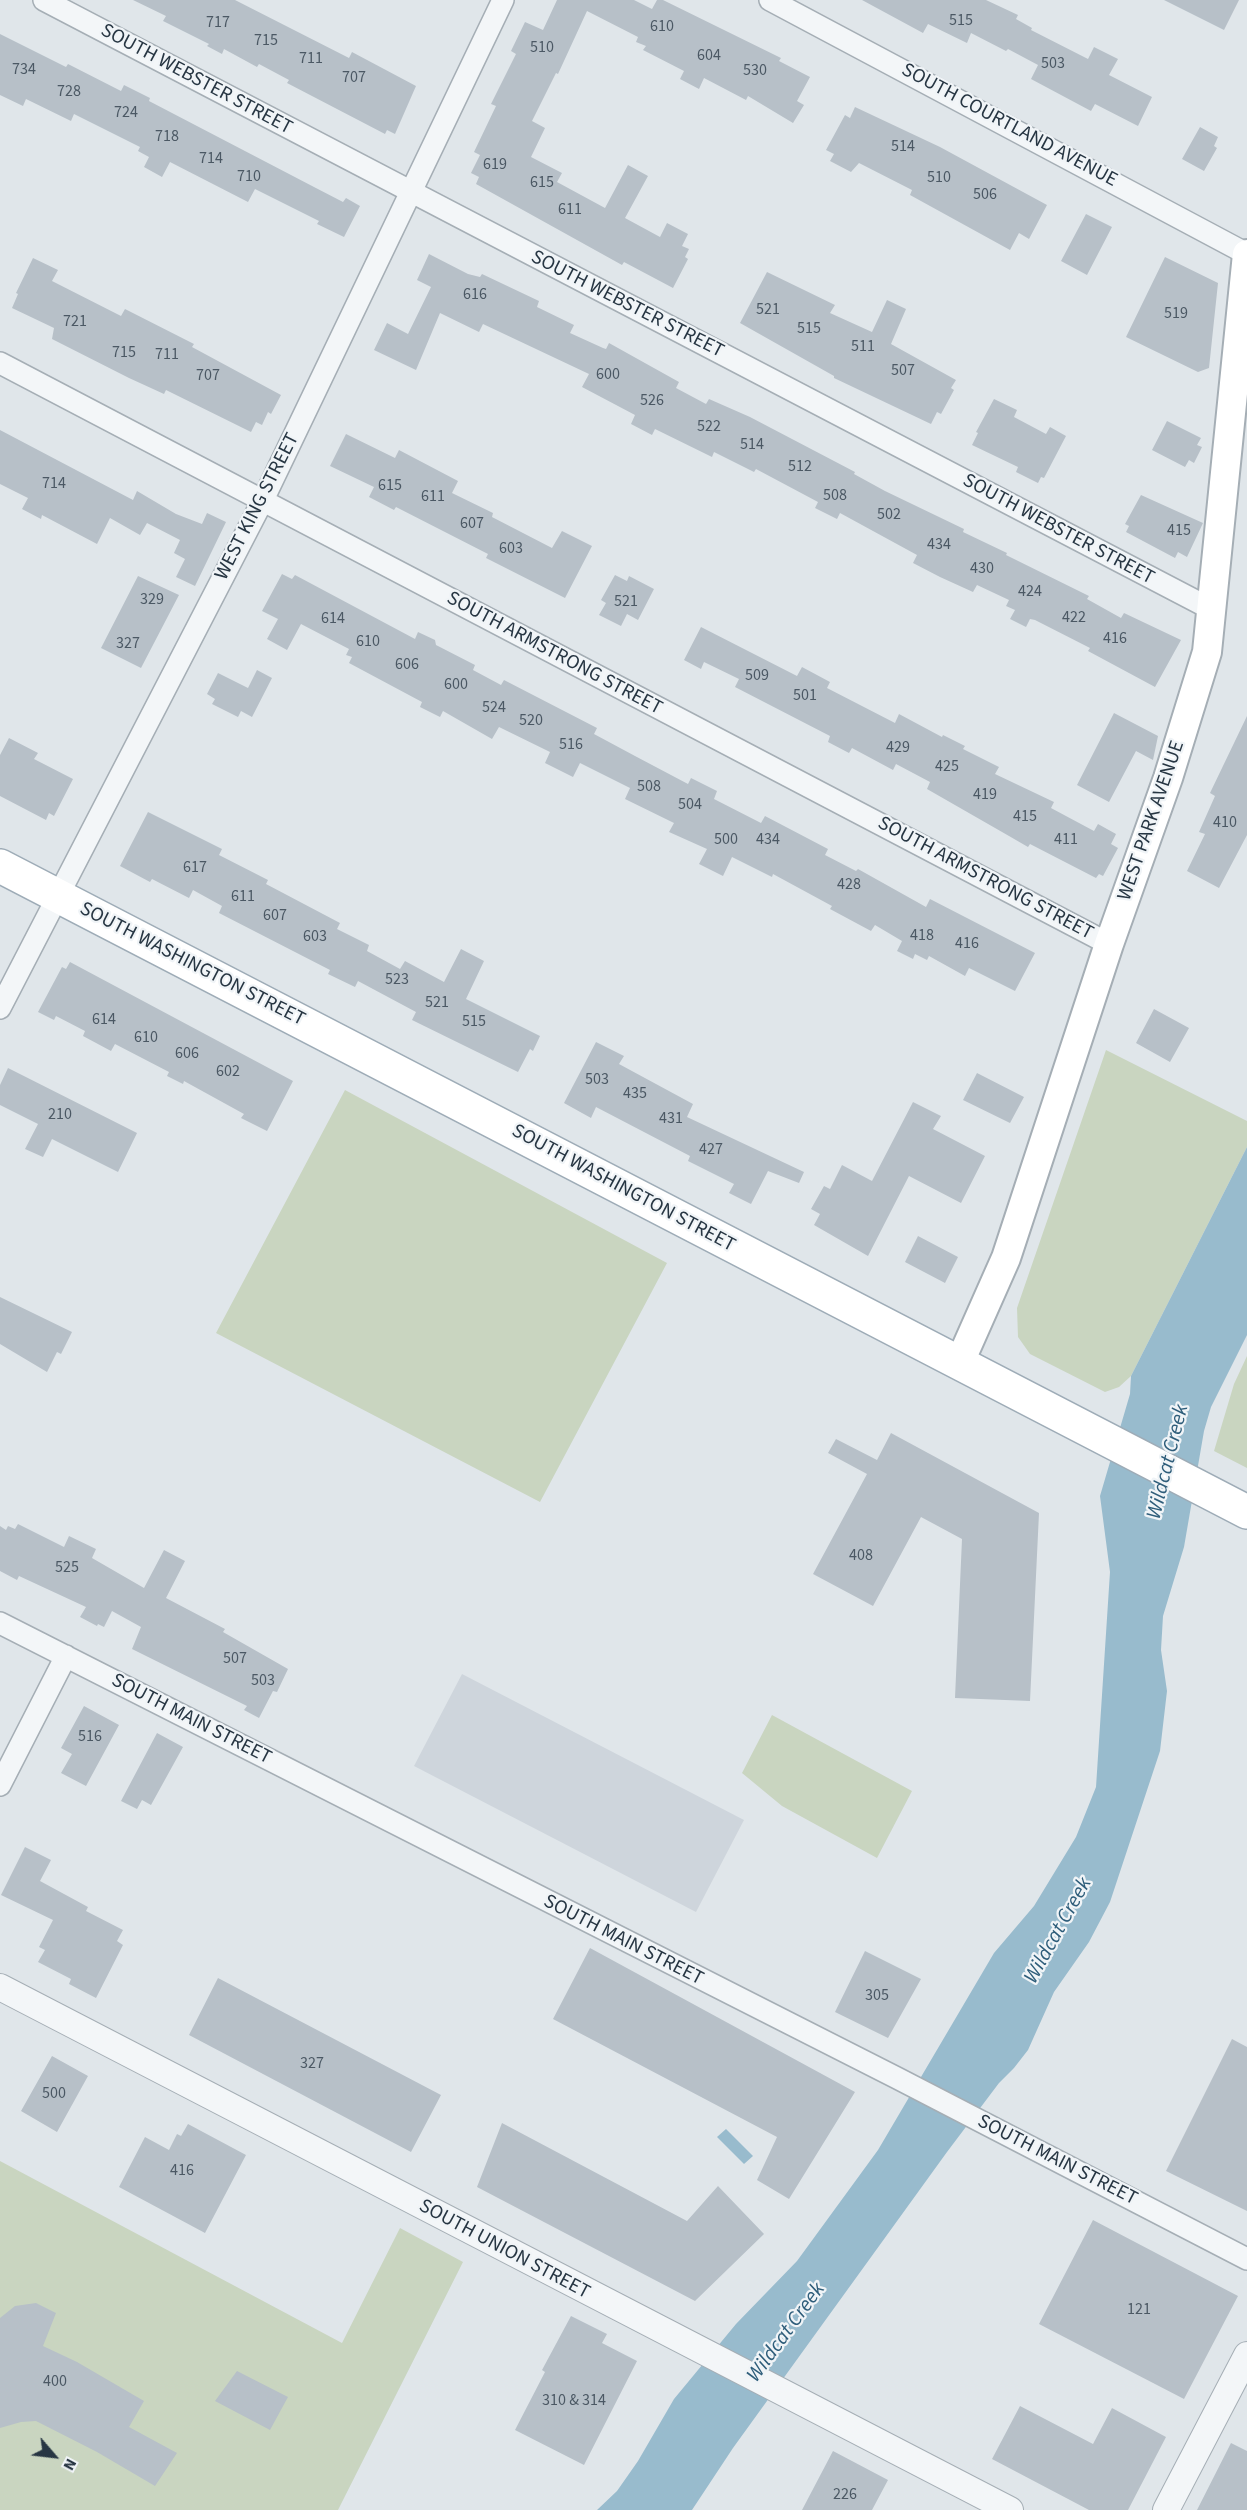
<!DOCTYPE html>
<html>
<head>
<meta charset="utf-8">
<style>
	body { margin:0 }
	#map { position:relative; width:1247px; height:2510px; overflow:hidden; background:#e0e6ea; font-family:"Source Sans 3",sans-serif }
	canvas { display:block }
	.north { position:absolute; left:24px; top:2426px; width:60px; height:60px; -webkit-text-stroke:4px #f0f4f7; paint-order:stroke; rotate:118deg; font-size:16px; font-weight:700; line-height:24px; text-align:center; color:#273643 }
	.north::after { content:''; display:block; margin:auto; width:21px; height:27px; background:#273643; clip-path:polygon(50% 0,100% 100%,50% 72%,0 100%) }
</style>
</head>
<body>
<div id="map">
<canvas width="1247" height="2510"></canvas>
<div class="north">N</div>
</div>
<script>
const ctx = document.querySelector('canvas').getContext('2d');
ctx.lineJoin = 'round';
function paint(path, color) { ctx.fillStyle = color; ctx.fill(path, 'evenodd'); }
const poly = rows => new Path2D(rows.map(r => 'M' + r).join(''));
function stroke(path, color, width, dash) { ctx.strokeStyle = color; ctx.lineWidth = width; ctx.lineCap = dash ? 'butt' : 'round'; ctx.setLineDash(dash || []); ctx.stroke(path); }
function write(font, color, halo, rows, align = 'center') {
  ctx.font = font + ' "Source Sans 3",sans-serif'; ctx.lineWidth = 4.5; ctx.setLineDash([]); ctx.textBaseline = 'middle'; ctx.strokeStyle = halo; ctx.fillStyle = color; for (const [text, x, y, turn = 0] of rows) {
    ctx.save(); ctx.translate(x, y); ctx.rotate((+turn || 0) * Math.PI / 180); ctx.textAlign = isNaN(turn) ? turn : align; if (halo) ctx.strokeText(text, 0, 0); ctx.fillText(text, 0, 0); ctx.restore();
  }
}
const built = poly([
	[462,1674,744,1820,696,1912,414,1766]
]);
const green = poly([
	[1106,1050,1247,1121,1247,1147,1131,1376,1119,1387,1105,1392,1030,1354,1018,1337,1017,1308],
	[345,1090,667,1263,540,1502,216,1333],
	[1247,1356,1247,1468,1214,1451,1234,1384],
	[772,1715,912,1791,877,1858,782,1806,742,1773],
	[0,2161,342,2343,400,2228,463,2262,338,2510,0,2510]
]);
const water = poly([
	[1247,1147,1247,1335,1211,1407,1204,1431,1184,1547,1163,1616,1161,1650,1167,1691,1160,1751,1110,1902,1089,1942,1054,1992,1028,2050,1014,2068,999,2083,947,2152,733,2448,692,2510,597,2510,617,2491,638,2461,674,2399,736,2324,797,2261,878,2150,994,1953,1034,1906,1076,1837,1096,1787,1110,1572,1100,1496,1130,1394,1131,1376],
	[726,2129,753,2156,744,2164,717,2137]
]);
const building = poly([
	[133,0,235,0,349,58,352,52,416,86,395,134,387,130,385,134,287,83,289,80,259,64,257,67,224,49,222,54,207,46,209,44,163,21,166,16],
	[557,0,634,0,652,9,657,0,663,0,781,58,779,61,810,77,797,101,804,105,793,123,748,96,746,100,704,78,699,89,680,79,684,71,643,50,646,46,636,42,638,37,587,11,558,74,556,73,532,121,545,128,531,157,562,173,557,182,605,208,628,165,648,176,625,218,660,237,667,223,688,234,682,246,689,249,685,257,688,259,673,288,624,262,622,265,476,184,479,177,471,173,480,155,474,152,496,106,491,104,516,54,511,51,525,22,543,30],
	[862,0,986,0,1018,15,1016,19,1032,28,1031,30,1088,59,1094,47,1118,59,1109,75,1152,97,1138,126,1095,104,1091,111,1031,79,1038,65,1008,49,1006,51,971,33,967,43,928,24,923,33],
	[1164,0,1239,0,1224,30],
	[0,34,66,67,68,64,121,91,124,85,150,98,149,101,314,187,343,202,346,198,360,206,344,237,317,224,319,221,255,189,248,202,170,162,162,177,144,167,149,157,138,151,140,147,74,114,71,121,26,99,23,106,0,95],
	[855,107,940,147,1047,205,1029,239,1019,233,1010,250,910,195,912,190,859,163,851,172,830,161,834,154,826,150,845,115,850,118],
	[1200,127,1218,137,1214,146,1217,148,1204,171,1182,159],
	[1086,214,1112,227,1087,275,1061,261],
	[429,254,468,274,480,277,482,274,539,301,537,307,574,325,570,333,603,348,606,349,609,343,679,382,676,388,706,404,709,399,750,417,855,472,854,474,885,491,964,529,963,532,1007,553,1006,555,1089,596,1087,599,1121,618,1124,613,1181,640,1155,687,1088,651,1090,648,1035,620,1030,619,1026,627,1010,619,1015,610,1006,606,1009,600,977,585,973,592,940,577,913,563,917,555,840,513,837,519,815,508,818,502,756,469,754,472,714,452,712,457,655,429,652,435,631,424,635,415,582,387,589,374,483,324,479,332,440,313,416,370,374,350,387,323,408,334,431,287,417,280],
	[1165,257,1218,283,1209,368,1198,372,1126,337],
	[33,258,58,270,52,281,121,316,125,309,194,344,192,347,281,395,271,414,268,412,262,425,256,422,251,432,166,390,164,394,129,378,52,339,54,328,12,308,18,294,16,293],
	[767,272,835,305,830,313,872,332,887,300,906,309,891,344,956,380,951,388,954,390,941,414,937,412,931,424,834,378,834,376,740,323],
	[994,399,1017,410,1014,417,1046,434,1050,427,1066,436,1044,478,1041,477,1038,483,1016,472,1018,467,972,445,978,433,976,432],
	[1167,421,1201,438,1197,445,1202,447,1194,463,1189,460,1185,467,1152,450],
	[0,430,133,500,137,491,176,514,202,524,207,513,226,522,195,586,176,577,185,559,174,553,180,540,147,523,140,535,110,518,97,544,42,515,41,519,22,509,28,498,0,484],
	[346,434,395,458,399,450,458,481,452,493,493,513,492,517,552,548,562,531,592,546,565,598,486,558,488,554,396,507,394,510,369,497,374,487,330,466],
	[1141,495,1203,523,1187,557,1178,552,1175,558,1126,532,1129,526,1125,524],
	[282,574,292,579,295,575,415,639,418,632,435,640,436,645,475,665,473,670,501,685,504,680,597,728,594,734,635,756,688,784,691,778,717,791,714,799,761,823,765,816,828,849,825,855,856,871,858,869,926,907,930,899,1035,953,1015,991,969,968,965,976,929,956,927,960,915,954,913,959,897,951,902,941,875,925,871,931,830,909,832,906,773,874,772,877,732,857,723,876,699,864,707,849,669,832,674,823,625,799,630,788,580,763,573,777,545,763,550,752,499,727,492,739,443,711,440,717,420,707,422,702,349,663,352,657,346,655,349,649,301,624,287,650,267,639,278,619,262,611],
	[615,575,627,581,629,576,654,589,638,620,627,614,621,626,599,615,606,603,601,600],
	[138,576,179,595,141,668,101,648],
	[701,627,797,676,802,667,830,682,827,688,895,723,899,714,942,737,943,735,965,746,963,749,999,767,995,774,1054,802,1051,808,1094,831,1098,824,1116,834,1111,844,1118,848,1103,876,1099,874,1096,878,1030,844,1028,847,1009,836,927,789,930,782,896,764,893,770,852,748,849,753,828,742,830,736,735,687,739,679,704,662,701,669,684,660],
	[257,670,272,678,252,717,241,711,238,717,212,704,215,699,207,694,218,673,248,688],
	[1114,713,1158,736,1153,760,1136,751,1109,802,1077,785],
	[1247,716,1247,835,1219,888,1187,871,1205,834,1199,832,1215,796,1210,793],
	[9,738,38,753,34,759,73,779,54,816,49,813,46,820,0,796,0,755],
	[148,812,222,849,219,855,268,880,266,884,340,923,337,929,369,945,367,951,400,969,405,961,444,982,461,949,484,961,466,999,540,1036,533,1051,530,1049,518,1072,412,1020,416,1012,358,981,355,987,328,974,330,970,219,913,222,906,193,890,189,898,152,879,150,882,120,866],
	[70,962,293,1081,267,1131,241,1118,244,1114,184,1081,183,1084,167,1076,169,1072,115,1044,111,1051,83,1036,85,1031,56,1016,54,1020,38,1012,62,967,66,969],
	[1154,1009,1189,1028,1170,1062,1136,1043],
	[596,1042,624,1056,619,1064,693,1104,687,1117,804,1172,799,1183,768,1171,751,1204,729,1193,734,1184,688,1161,690,1156,596,1107,591,1118,564,1103],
	[8,1068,137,1133,118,1172,52,1139,43,1157,25,1149,38,1124,0,1105,0,1085],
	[977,1073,1024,1097,1010,1123,963,1100],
	[913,1102,941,1116,933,1129,985,1156,961,1203,909,1176,868,1256,814,1225,820,1214,811,1209,824,1186,830,1189,842,1165,872,1181],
	[918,1236,958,1257,945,1283,905,1262],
	[0,1297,72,1332,61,1354,57,1352,47,1372,0,1344],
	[891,1433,1039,1513,1030,1701,955,1698,962,1539,921,1517,873,1606,813,1574,867,1474,828,1453,836,1439,877,1460],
	[18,1524,64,1547,69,1536,96,1549,92,1558,144,1588,164,1550,185,1561,166,1598,225,1629,223,1632,288,1669,277,1692,273,1691,259,1718,244,1710,247,1706,132,1649,141,1627,112,1611,104,1627,98,1624,97,1626,80,1617,86,1607,19,1576,17,1580,0,1571,0,1526,6,1530,8,1526,15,1529],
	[84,1706,119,1725,86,1786,61,1773,72,1754,61,1748],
	[157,1733,183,1747,151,1805,142,1800,137,1809,121,1801],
	[25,1847,51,1860,40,1881,88,1907,86,1911,123,1930,117,1941,123,1945,96,1998,69,1984,71,1979,38,1962,45,1950,39,1947,53,1920,1,1895],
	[590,1948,855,2092,789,2199,757,2180,777,2137,553,2019],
	[865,1951,921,1979,888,2038,835,2012],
	[218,1978,441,2095,411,2152,189,2035],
	[1232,2039,1247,2047,1247,2211,1166,2171],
	[52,2056,88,2076,57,2132,21,2111],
	[502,2123,687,2221,718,2186,764,2234,695,2301,477,2187],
	[188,2124,246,2155,205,2233,119,2187,145,2137,169,2150,177,2134,181,2136],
	[1093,2220,1238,2296,1184,2399,1039,2324],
	[36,2303,56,2313,43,2346,77,2362,144,2401,129,2427,177,2453,155,2486,97,2452,36,2421,21,2422,0,2428,0,2318,15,2306],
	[571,2316,607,2334,602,2343,637,2361,584,2465,515,2430,545,2372,542,2370],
	[237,2371,288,2397,270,2430,215,2401],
	[1020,2406,1093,2444,1112,2408,1166,2437,1128,2510,1089,2510,992,2459],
	[1231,2443,1247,2451,1247,2510,1197,2510],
	[833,2451,888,2480,872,2510,802,2510]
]);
const minor = poly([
	[44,0,1211,609],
	[770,0,1247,254],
	[0,363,1109,944],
	[0,1008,263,500,503,0],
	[0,1623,897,2078,1247,2259],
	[0,1785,66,1656]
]);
const tertiary = poly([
	[0,1987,1010,2510],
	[1166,2510,1247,2355]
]);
const secondary = poly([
	[959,1364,1006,1258,1109,944,1168,778,1207,652,1247,254]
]);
const primary = poly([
	[0,866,1247,1512]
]);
const numberNames = [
	["515",961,21],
	["717",218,23],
	["610",662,27],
	["715",266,41],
	["510",542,48],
	["604",709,56],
	["711",311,59],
	["503",1053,64],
	["734",24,70],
	["530",755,71],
	["707",354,78],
	["728",69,92],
	["724",126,113],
	["718",167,137],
	["514",903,147],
	["714",211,159],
	["619",495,165],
	["710",249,177],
	["510",939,178],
	["615",542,183],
	["506",985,195],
	["611",570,210],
	["616",475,295],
	["521",768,310],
	["519",1176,314],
	["721",75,322],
	["515",809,329],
	["511",863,347],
	["715",124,353],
	["711",167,355],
	["507",903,371],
	["600",608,375],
	["707",208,376],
	["526",652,401],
	["522",709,427],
	["514",752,445],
	["512",800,467],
	["714",54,484],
	["615",390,486],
	["508",835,496],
	["611",433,497],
	["502",889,515],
	["607",472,524],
	["415",1179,531],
	["434",939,545],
	["603",511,549],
	["430",982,569],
	["424",1030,592],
	["329",152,600],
	["521",626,602],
	["422",1074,618],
	["614",333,619],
	["416",1115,639],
	["610",368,642],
	["327",128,644],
	["606",407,665],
	["509",757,676],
	["600",456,685],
	["501",805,696],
	["524",494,708],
	["520",531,721],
	["516",571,745],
	["429",898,748],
	["425",947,767],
	["508",649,787],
	["419",985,795],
	["504",690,805],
	["415",1025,817],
	["410",1225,823],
	["500",726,840],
	["434",768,840],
	["411",1066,840],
	["617",195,868],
	["428",849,885],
	["611",243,897],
	["607",275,916],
	["418",922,936],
	["603",315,937],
	["416",967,944],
	["523",397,980],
	["521",437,1003],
	["614",104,1020],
	["515",474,1022],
	["610",146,1038],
	["606",187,1054],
	["602",228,1072],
	["503",597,1080],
	["435",635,1094],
	["210",60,1115],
	["431",671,1119],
	["427",711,1150],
	["408",861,1556],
	["525",67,1568],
	["507",235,1659],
	["503",263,1681],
	["516",90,1737],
	["305",877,1996],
	["327",312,2064],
	["500",54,2094],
	["416",182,2171],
	["121",1139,2310],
	["400",55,2382],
	["310 & 314",574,2401],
	["226",845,2495]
];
const streetNames = [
	["SOUTH WEBSTER STREET",196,80,28],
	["SOUTH COURTLAND AVENUE",1009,126,28],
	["SOUTH WEBSTER STREET",627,305,27],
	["WEST KING STREET",258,507,-63],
	["SOUTH WEBSTER STREET",1058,530,28],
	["SOUTH ARMSTRONG STREET",554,654,28],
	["WEST PARK AVENUE",1152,821,-71],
	["SOUTH ARMSTRONG STREET",985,879,28],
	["SOUTH WASHINGTON STREET",192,965,27],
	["SOUTH WASHINGTON STREET",623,1189,28],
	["SOUTH MAIN STREET",191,1720,27],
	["SOUTH MAIN STREET",623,1941,27],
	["SOUTH MAIN STREET",1057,2161,27],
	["SOUTH UNION STREET",504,2250,28]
];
const waterNames = [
	["Wildcat Creek",1169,1462,-76],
	["Wildcat Creek",1059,1931,-61],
	["Wildcat Creek",787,2333,-54]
];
paint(built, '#ced5dc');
paint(green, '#c9d5c0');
paint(water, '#98bbcd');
paint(building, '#b7c0c8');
stroke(minor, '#a5aeb5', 24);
stroke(tertiary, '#a5aeb5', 28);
stroke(secondary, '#a5aeb5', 32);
stroke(primary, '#9eacb7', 36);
stroke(minor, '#f3f6f8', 21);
stroke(tertiary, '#f3f6f8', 26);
stroke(secondary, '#fff', 28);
stroke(primary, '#fff', 33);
write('16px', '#4b5864', null, numberNames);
write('20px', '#273643', '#f0f4f7', streetNames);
write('italic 21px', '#2e5d7a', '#f0f4f7', waterNames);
</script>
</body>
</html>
